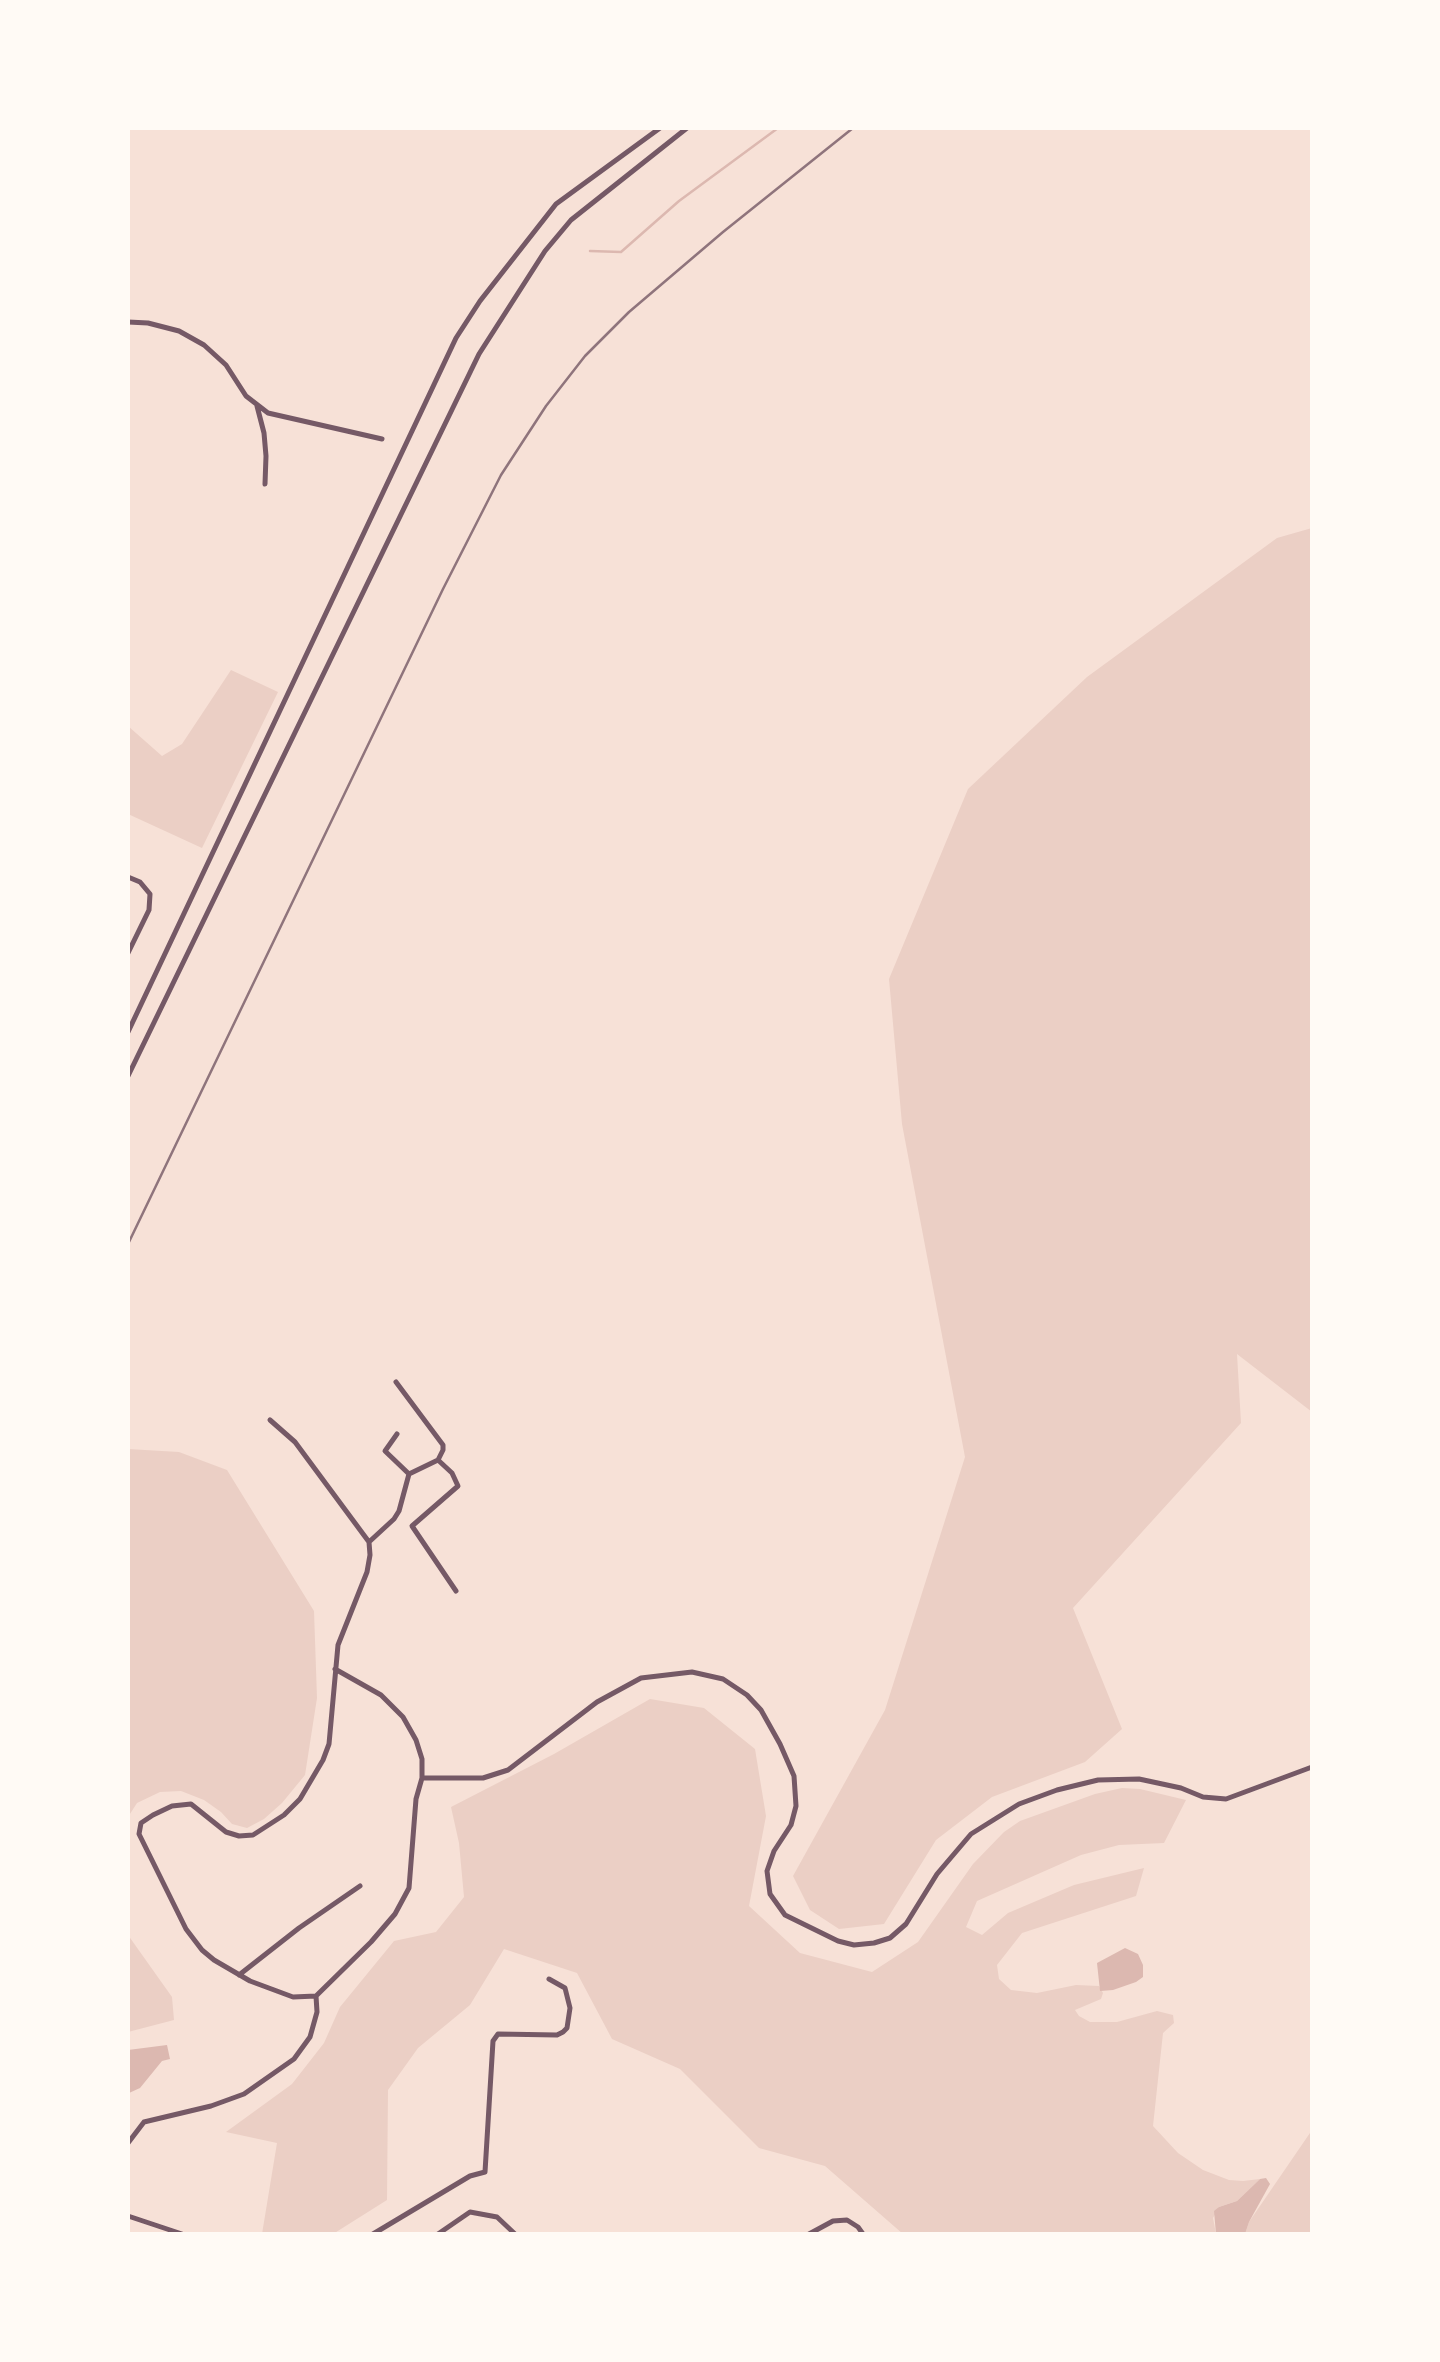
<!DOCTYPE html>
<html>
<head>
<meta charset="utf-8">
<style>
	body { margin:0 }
	#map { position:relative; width:1440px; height:2362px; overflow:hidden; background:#f7e1d7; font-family:"Public Sans",sans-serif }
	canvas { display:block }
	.frame { position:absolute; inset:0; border:130px solid #fffaf5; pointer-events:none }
</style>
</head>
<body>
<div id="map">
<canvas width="1440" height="2362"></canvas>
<div class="frame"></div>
</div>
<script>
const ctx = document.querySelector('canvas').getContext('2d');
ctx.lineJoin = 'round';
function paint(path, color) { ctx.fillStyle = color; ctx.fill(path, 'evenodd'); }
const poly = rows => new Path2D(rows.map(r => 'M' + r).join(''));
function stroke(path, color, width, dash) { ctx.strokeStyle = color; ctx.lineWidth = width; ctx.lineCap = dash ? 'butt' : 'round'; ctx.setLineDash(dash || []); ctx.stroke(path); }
const green = poly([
	[1312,528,1312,1412,1237,1354,1241,1423,1073,1608,1122,1729,1085,1762,992,1797,936,1840,884,1924,839,1929,810,1910,793,1876,885,1710,965,1457,902,1124,889,979,968,789,1087,677,1277,538],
	[231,670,278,692,202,848,128,814,128,726,162,756,182,744],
	[128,1449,179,1452,227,1470,314,1611,317,1698,305,1775,282,1803,264,1819,247,1828,232,1824,221,1812,204,1800,181,1791,160,1792,137,1803,128,1817],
	[650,1699,704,1708,755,1749,766,1816,749,1906,800,1953,872,1972,918,1942,973,1864,1004,1832,1020,1821,1095,1794,1122,1788,1140,1789,1186,1800,1164,1843,1119,1845,1081,1855,977,1901,966,1927,982,1935,1008,1913,1074,1885,1144,1868,1136,1896,1022,1933,997,1965,999,1979,1011,1990,1037,1993,1076,1985,1099,1986,1103,1993,1101,1999,1075,2010,1079,2016,1090,2022,1117,2022,1157,2011,1173,2015,1174,2023,1163,2033,1153,2126,1178,2153,1203,2170,1229,2180,1243,2181,1260,2179,1237,2201,1219,2207,1213,2218,1216,2234,903,2234,825,2166,759,2148,680,2069,612,2039,577,1973,504,1949,470,2005,418,2048,388,2090,387,2200,333,2234,262,2234,277,2143,226,2132,292,2084,324,2043,340,2007,394,1941,436,1932,464,1897,459,1843,451,1807,554,1754],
	[128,1935,172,1997,174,2020,128,2032],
	[1312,2130,1312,2234,1245,2234,1249,2222]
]);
const water = poly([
	[1125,1948,1138,1954,1143,1965,1143,1977,1136,1982,1113,1990,1100,1991,1097,1963],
	[167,2045,170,2059,162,2061,140,2088,129,2093,128,2050],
	[1266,2178,1270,2184,1249,2222,1245,2234,1216,2234,1214,2211,1219,2207,1237,2201,1260,2179]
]);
const stream = poly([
	[590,251,621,252,679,201,778,128]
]);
const minor = poly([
	[128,322,148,323,179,331,204,345,226,365,246,396,268,413,382,439],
	[257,406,264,433,266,456,265,484],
	[128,877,140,882,150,894,149,910,128,953],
	[128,1032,456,338,480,301,556,204,660,128],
	[128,1076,479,354,545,251,571,220,687,128],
	[270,1420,295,1442,369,1542,370,1555,367,1572,338,1645,329,1744,323,1760,300,1799,284,1815,253,1835,239,1836,226,1832,191,1804,172,1806,153,1815,141,1823,139,1834,186,1929,202,1950,214,1960,250,1981,293,1997,316,1996],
	[397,1434,385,1451,409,1474],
	[438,1460,452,1473,458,1486,412,1526,456,1591],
	[369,1542,394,1519,399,1511,409,1474,438,1460,443,1450,443,1445,396,1382],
	[422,1778,483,1778,508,1770,597,1702,641,1678,692,1672,723,1679,747,1695,761,1710,780,1744,794,1776,796,1806,791,1825,774,1851,767,1871,770,1894,785,1915,838,1941,854,1945,874,1943,890,1938,906,1924,937,1874,971,1834,1019,1804,1057,1790,1098,1780,1139,1779,1181,1788,1203,1797,1226,1799,1312,1767],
	[239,1975,299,1928,360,1886],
	[128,2143,144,2122,211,2106,244,2094,294,2059,310,2037,317,2012,316,1996,371,1942,395,1914,409,1888,416,1799,422,1778,422,1759,416,1740,403,1717,381,1695,335,1669],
	[128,2216,182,2234],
	[373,2234,470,2176,485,2172,493,2041,498,2034,557,2035,563,2032,567,2028,570,2008,565,1988,549,1979],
	[438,2234,470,2212,497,2217,515,2234],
	[809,2234,833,2221,847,2220,858,2227,863,2234]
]);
const rail = poly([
	[128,1244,443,589,501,475,546,406,585,356,629,312,723,232,853,128]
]);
paint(green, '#ebcfc5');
paint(water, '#dcb8b0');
stroke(stream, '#dcb8b0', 2.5);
stroke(minor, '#755966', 5);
stroke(rail, '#8f747c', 2.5);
</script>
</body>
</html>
